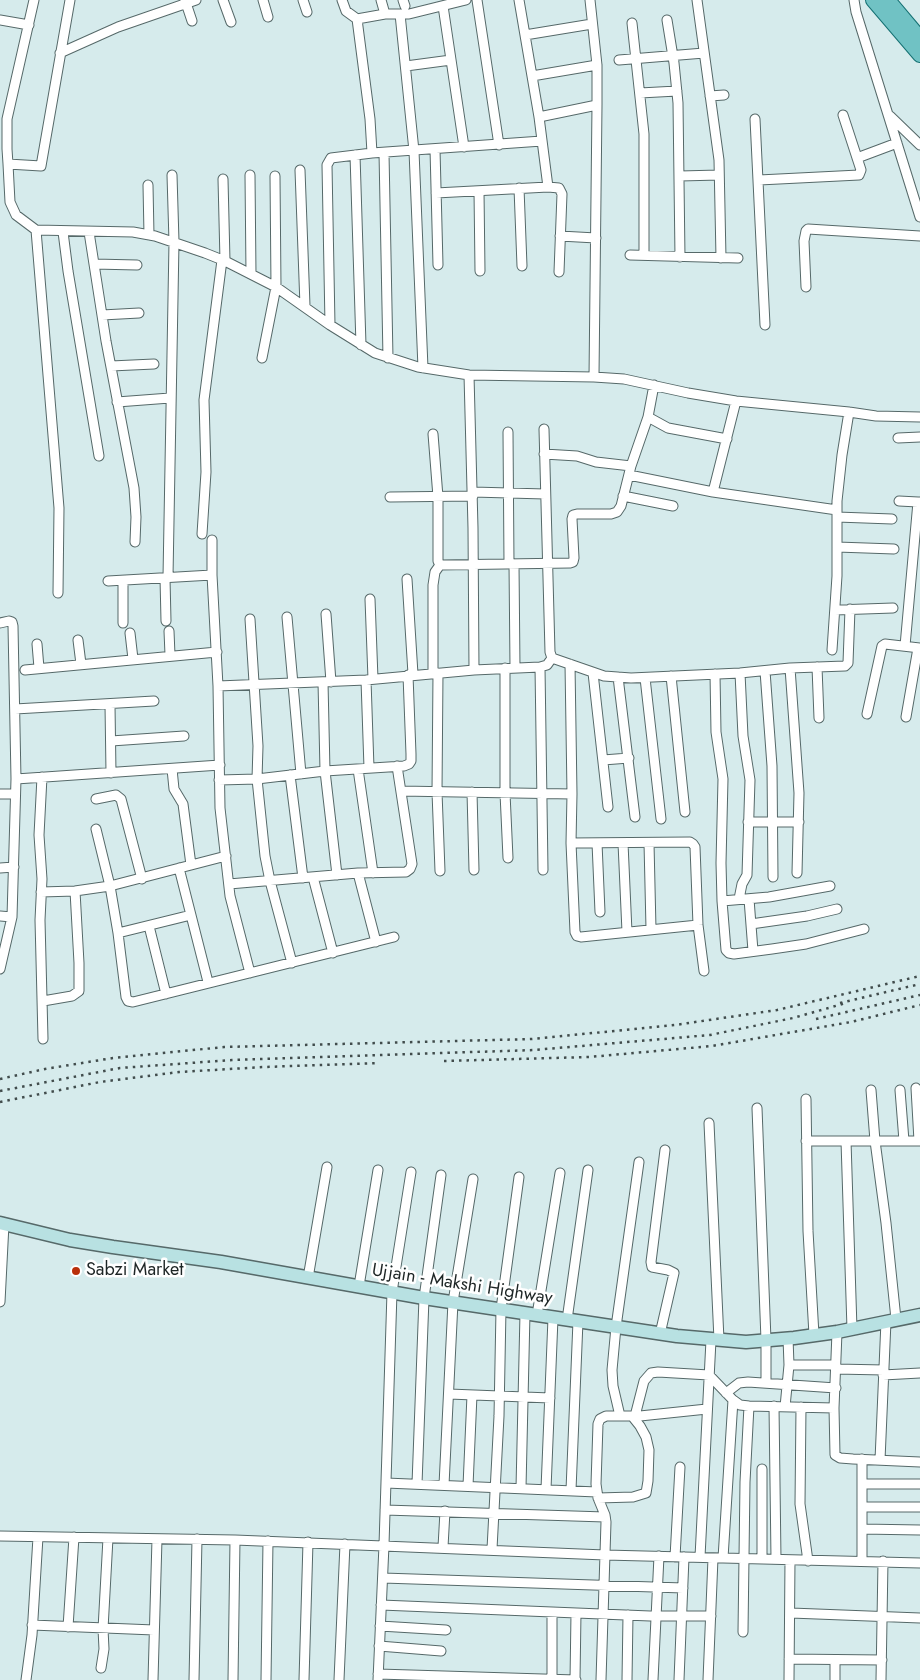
<!DOCTYPE html>
<html>
<head>
<meta charset="utf-8">
<style>
	body { margin:0 }
	canvas { display:block; background:#d6ebec }
</style>
</head>
<body>
<canvas width="920" height="1680"></canvas>
<script>
const ctx = document.querySelector('canvas').getContext('2d');
ctx.lineJoin = 'round';
const poly = rows => new Path2D(rows.map(r => 'M' + r).join(''));
function stroke(path, color, width, dash) { ctx.strokeStyle = color; ctx.lineWidth = width; ctx.lineCap = dash ? 'butt' : 'round'; ctx.setLineDash(dash || []); ctx.stroke(path); }
function write(font, color, halo, rows, align = 'center') {
  ctx.font = font + ' Jost,sans-serif'; ctx.lineWidth = 5; ctx.setLineDash([]); ctx.textBaseline = 'middle'; ctx.strokeStyle = halo; ctx.fillStyle = color; for (const [text, x, y, turn = 0] of rows) {
    ctx.save(); ctx.translate(x, y); ctx.rotate((+turn || 0) * Math.PI / 180); ctx.textAlign = isNaN(turn) ? turn : align; if (halo) ctx.strokeText(text, 0, 0); ctx.fillText(text, 0, 0); ctx.restore();
  }
}
const street = poly([
	[34,0,7,119,7,149,8,164,41,166,70,0],
	[185,0,192,21],
	[223,0,231,22],
	[263,0,268,17],
	[303,0,307,12],
	[342,0,346,11,357,19,385,14,409,14,466,0],
	[381,0,385,14],
	[403,0,405,6],
	[477,0,499,145],
	[519,0,539,117,548,187],
	[590,0,597,65,597,105,594,377],
	[697,0,719,160,721,258],
	[854,0,856,12,920,217],
	[443,6,464,147],
	[400,14,414,151,423,368],
	[357,19,370,119,372,153],
	[0,20,29,25],
	[667,20,674,63,678,103,680,257],
	[632,23,644,134,644,255],
	[525,35,592,24],
	[60,53,118,27,196,0],
	[619,60,704,53],
	[406,66,451,60],
	[532,76,597,65],
	[640,93,677,91],
	[710,96,724,95],
	[890,116,920,145],
	[539,117,597,105],
	[755,119,765,325],
	[435,149,438,265],
	[384,153,388,358],
	[355,155,361,345],
	[857,158,897,143],
	[8,164,10,202,16,215,36,230,133,232,155,236,205,253,225,261,276,287,330,325,375,353,418,367,469,375,594,377,624,379,688,393,736,401,849,412,876,416,920,417],
	[300,170,305,306],
	[250,175,251,274],
	[680,176,719,175],
	[223,179,225,261],
	[759,180,859,175,861,170,843,115],
	[148,185,149,235],
	[519,188,522,266],
	[479,191,480,271],
	[436,193,548,187,559,188,562,194,559,272],
	[36,230,59,508,58,593],
	[63,232,68,271,99,456],
	[89,232,106,341,134,488,136,517,135,542],
	[560,236,596,238],
	[630,255,738,258],
	[94,264,137,265],
	[806,287,804,241,806,231,808,229,920,236],
	[102,315,139,313],
	[330,325,327,165,331,158,372,153,542,141],
	[262,358,276,287,275,176],
	[111,366,154,364],
	[469,375,473,528,474,670],
	[117,402,170,398],
	[648,417,668,428,727,439],
	[544,429,550,652,552,658,604,676,631,678,740,673,790,668,845,666,848,663,850,609],
	[508,432,509,564],
	[433,434,438,497,438,561,440,565,570,563,573,562,574,558,572,519,573,515,577,514,611,514,617,512,621,506,631,466,648,417,654,385],
	[898,438,920,437],
	[544,454,577,456,596,462,631,466],
	[629,475,713,492,837,510],
	[473,492,545,494],
	[713,492,736,401],
	[623,496,673,506],
	[390,497,473,496],
	[899,501,918,502],
	[837,517,892,519],
	[202,534,206,472,204,400,222,260],
	[212,540,212,575,218,686,220,808,230,896,250,973],
	[837,547,894,549],
	[514,564,515,668],
	[168,577,174,242,172,175],
	[165,578,166,621],
	[407,579,413,674],
	[108,581,212,575],
	[123,581,123,623],
	[370,599,373,679],
	[835,610,893,608],
	[326,614,331,682],
	[287,617,301,774],
	[250,619,258,746,257,779,265,856,270,881,292,963],
	[0,623,9,621,12,622,13,626,16,779,12,917,0,969],
	[169,631,170,655],
	[130,633,133,659],
	[78,640,81,664],
	[37,644,39,668],
	[905,646,918,502,920,502],
	[832,650,837,576,837,501,842,455,849,412],
	[570,664,572,794,571,843,575,932,577,936,581,937,698,925],
	[540,667,543,870],
	[817,667,819,718],
	[505,668,505,793,508,858],
	[790,668,799,793,797,873],
	[25,670,217,652],
	[765,671,772,766,773,877],
	[433,673,433,585,435,572,440,565],
	[438,673,437,792,440,871],
	[593,673,608,807],
	[715,674,716,732,723,779,721,863,722,901,726,950,729,953,734,954,772,949,806,944,864,929],
	[671,676,685,812],
	[618,677,635,817],
	[645,678,661,819],
	[366,680,369,768],
	[323,682,325,771,337,875],
	[218,686,366,680,474,670,540,667,547,665,552,658],
	[110,705,111,773],
	[15,709,154,701],
	[867,714,882,646,885,644,920,648],
	[906,717,918,648],
	[111,741,184,736],
	[603,760,629,758],
	[172,769,174,789,183,804,191,865],
	[358,769,373,873],
	[290,775,303,878],
	[42,777,39,835,42,879,40,920,43,1039],
	[16,779,220,765],
	[219,780,257,779,325,771,404,766,409,764,411,761,411,754,408,675],
	[401,791,572,794],
	[472,792,474,870],
	[0,794,15,794],
	[96,799,116,795,121,799,142,879],
	[748,822,799,822],
	[96,829,110,886,118,933,126,997,128,1001,133,1002,394,937],
	[571,843,690,842,693,844,695,847,698,925,704,971],
	[597,843,600,912],
	[623,843,627,932],
	[649,843,651,929],
	[0,868,14,867],
	[179,868,208,982],
	[358,873,376,942],
	[313,877,333,953],
	[229,884,358,873,406,872,410,869,412,864,397,766],
	[41,892,75,891,110,886,226,856],
	[739,899,742,884,747,875,750,780,743,736,740,673],
	[749,899,753,951],
	[722,901,769,897,830,886],
	[0,916,12,917],
	[751,924,807,916,837,909],
	[149,926,166,994],
	[118,933,191,915],
	[43,1001,72,996,79,991,79,963,75,891],
	[916,1088,919,1141],
	[871,1090,875,1141,886,1223,896,1319],
	[900,1090,904,1141],
	[806,1099,808,1231,814,1335],
	[757,1108,766,1340,766,1383],
	[709,1123,719,1340],
	[806,1141,920,1141],
	[846,1141,852,1329],
	[308,1278,327,1167],
	[359,1286,378,1170],
	[0,1302,4,1224],
	[537,1315,560,1173],
	[567,1320,588,1170],
	[837,1332,834,1408,835,1455,840,1458,853,1459,920,1462],
	[660,1334,674,1273,668,1270,652,1267,651,1262,665,1150],
	[789,1365,836,1365],
	[836,1369,884,1370],
	[883,1375,920,1373],
	[726,1393,739,1383,748,1382,836,1388],
	[449,1394,550,1398],
	[774,1406,776,1559],
	[785,1407,789,1365,788,1338],
	[801,1407,800,1504,808,1561],
	[620,1416,613,1386,612,1370,616,1327,639,1162],
	[635,1416,644,1381,651,1373,658,1372,709,1375,733,1400,740,1405,749,1406,834,1408],
	[880,1460,886,1321],
	[762,1469,762,1559],
	[386,1483,597,1492],
	[417,1484,424,1298,441,1175],
	[863,1484,920,1484],
	[444,1485,453,1302,473,1179],
	[468,1486,472,1395],
	[521,1488,525,1313],
	[546,1489,553,1318],
	[571,1490,578,1321],
	[598,1498,633,1497,646,1493,648,1481,649,1450,646,1437,640,1426,632,1416],
	[862,1507,920,1507],
	[385,1510,605,1517],
	[862,1529,920,1530],
	[0,1536,235,1540,605,1555,920,1563],
	[443,1547,445,1511],
	[492,1549,499,1416,501,1309,519,1177],
	[675,1557,680,1467],
	[700,1557,711,1340],
	[723,1558,733,1400],
	[862,1561,862,1459],
	[383,1578,683,1588],
	[381,1605,650,1616,711,1616],
	[791,1613,920,1618],
	[32,1625,154,1630],
	[380,1626,446,1630],
	[68,1627,74,1537],
	[743,1632,745,1482,749,1406],
	[379,1646,441,1651],
	[789,1659,882,1660],
	[101,1668,104,1649,103,1629,108,1538],
	[378,1674,576,1680],
	[552,1679,552,1613],
	[26,1680,32,1635,38,1537],
	[153,1680,157,1539],
	[194,1680,197,1539],
	[233,1680,235,1540],
	[266,1680,268,1541],
	[304,1680,308,1542],
	[339,1680,345,1544],
	[378,1680,384,1545,392,1292,411,1172],
	[575,1680,576,1613],
	[601,1680,606,1522,605,1515,598,1498,596,1484,598,1424,600,1419,606,1416,640,1416,707,1409],
	[627,1680,628,1615],
	[653,1680,659,1556],
	[679,1680,684,1557],
	[708,1680,713,1558],
	[789,1680,790,1560],
	[835,1680,835,1660],
	[881,1680,883,1561]
]);
const secondary = poly([
	[0,1223,70,1240,113,1247,221,1262,424,1298,677,1336,746,1342,794,1338,837,1332,920,1315]
]);
const primary = poly([
	[873,0,920,55],
	[888,0,920,38]
]);
const rail = poly([
	[840,1003,920,984],
	[816,1019,920,995],
	[444,1061,589,1057,712,1046,851,1022,920,1005],
	[0,1079,45,1069,113,1058,224,1047,532,1039,675,1025,777,1010,920,976],
	[0,1091,120,1068,232,1060,534,1050,710,1035,793,1018,846,1003],
	[0,1102,100,1082,179,1072,264,1067,379,1063]
]);
const markers = [
	[76,1271,5,"#b92f0a"]
];
const poiNames = [
	["Sabzi Market",86,1271]
];
const streetNames = [
	["Ujjain - Makshi Highway",462,1285,9]
];
stroke(street, '#566969', 11);
stroke(secondary, '#566969', 15);
stroke(primary, '#157173', 16);
stroke(street, '#fff', 9);
stroke(secondary, '#b8e1e2', 12);
stroke(primary, '#70c2c4', 14);
stroke(rail, '#414c4c', 2.5, [2.5, 5]);
for (const [x, y, r, color] of markers) { const dot = new Path2D(); dot.arc(x, y, r, 0, 2 * Math.PI); ctx.fillStyle = color; ctx.fill(dot); stroke(dot, '#fff', 2); }
write('18px', '#1d2525', '#fff', poiNames, 'left');
write('18px', '#1d2525', '#fff', streetNames);
</script>
</body>
</html>
